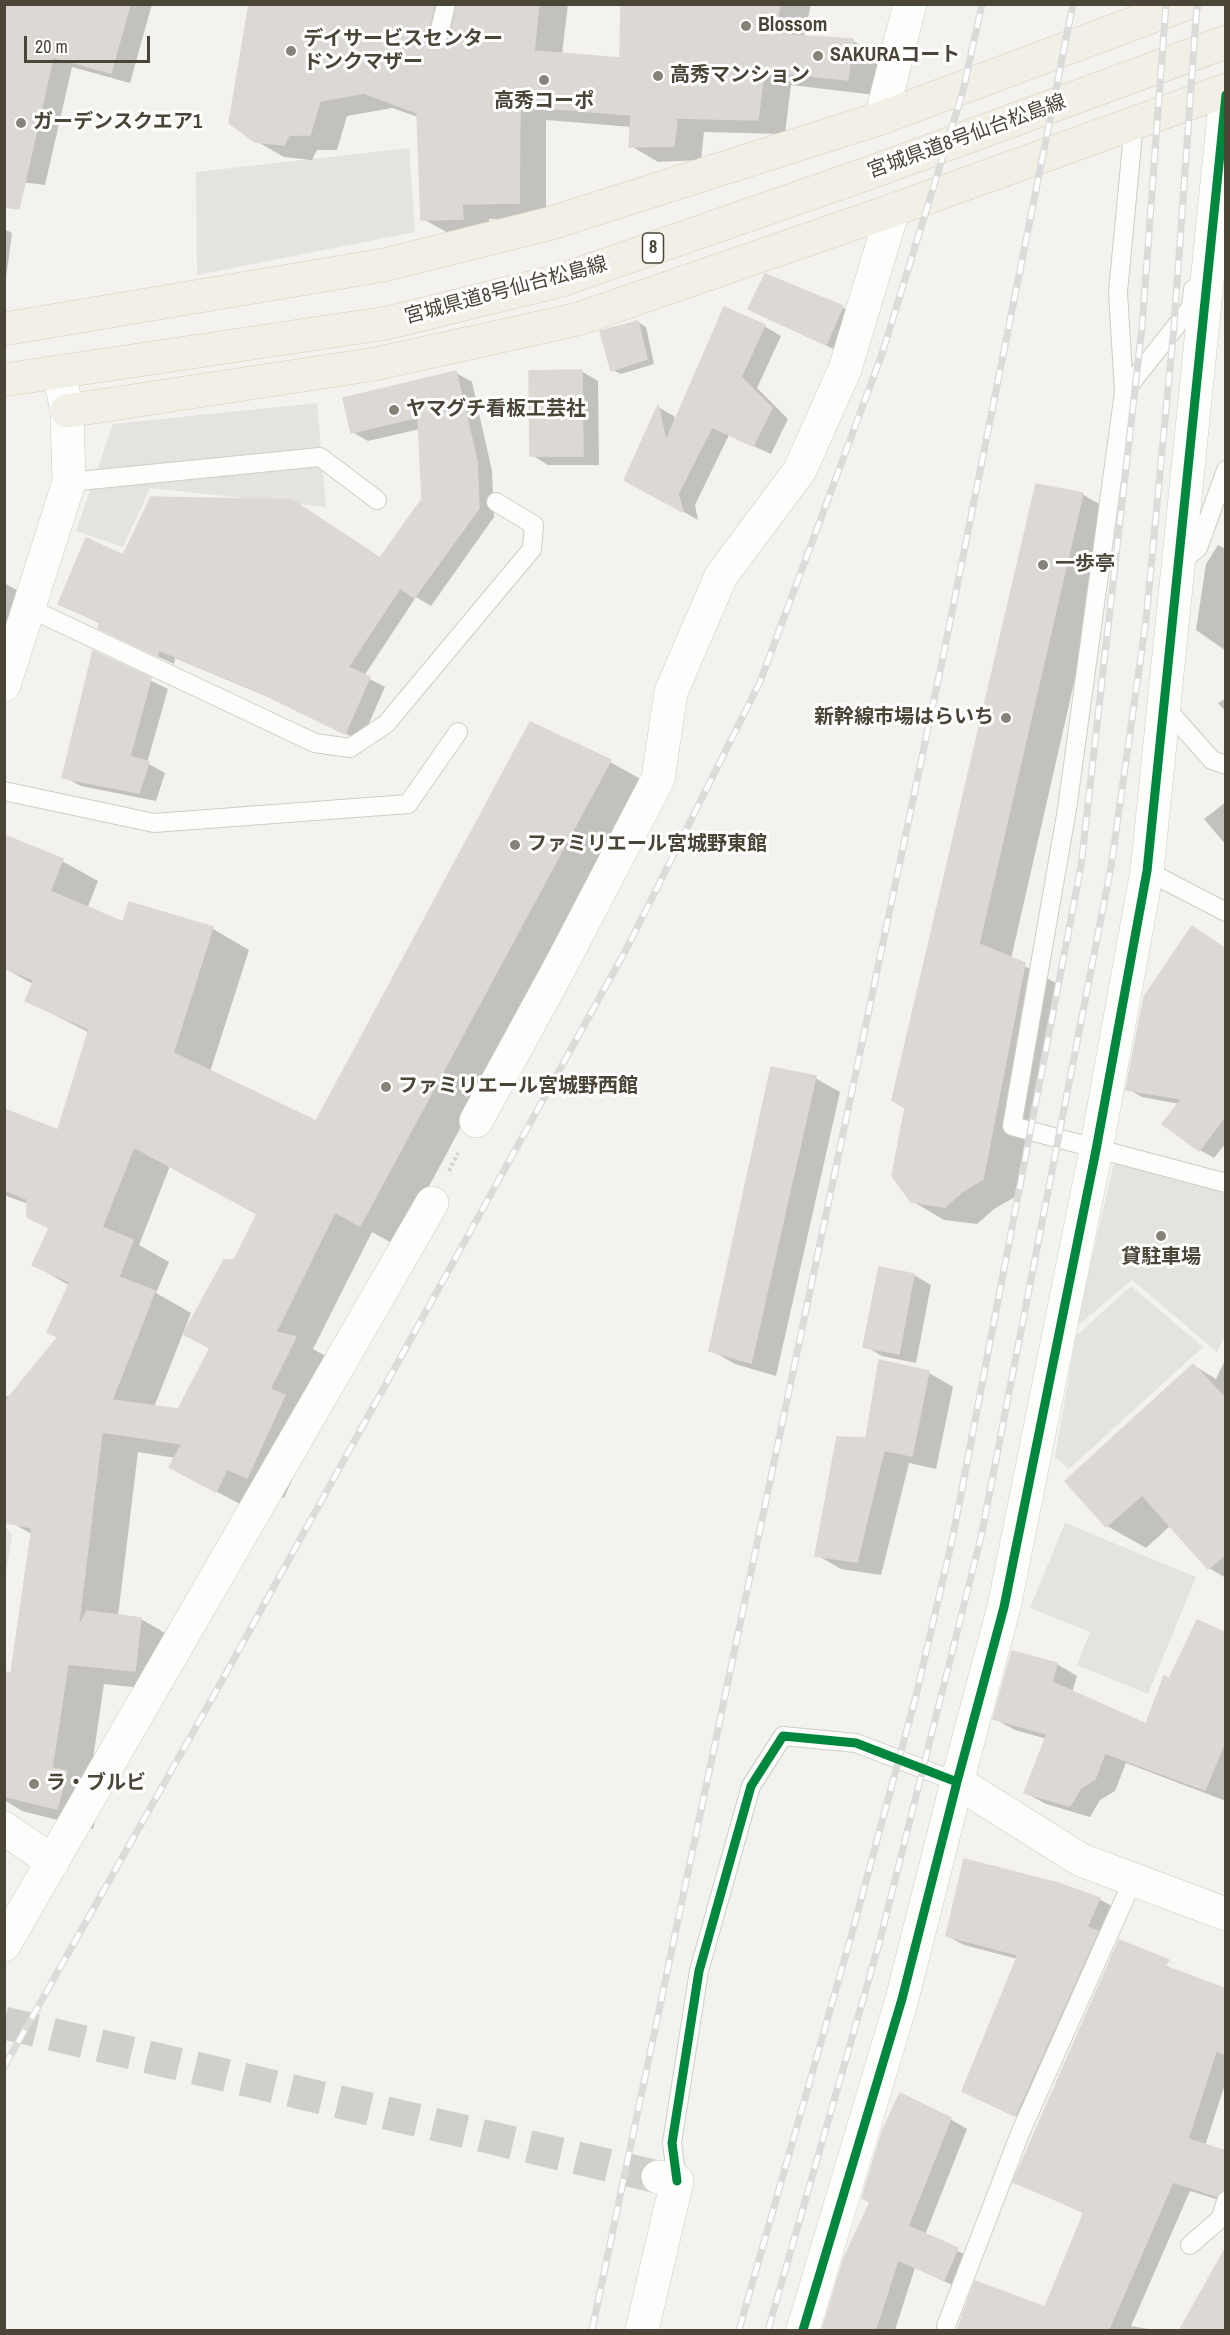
<!DOCTYPE html>
<html>
<head>
<meta charset="utf-8">
<style>
	body { margin:0 }
	#map { position:relative; width:1230px; height:2335px; overflow:hidden; background:#f3f2ee; font-family:"Archivo Narrow",sans-serif }
	canvas { display:block }
	.frame { position:absolute; inset:0; border:6px solid #4b4538; pointer-events:none }
	.scale { position:absolute; left:24px; top:36px; width:126px; height:27px; box-sizing:border-box; border:3px solid #4b4538; border-top:0; padding-left:8px; font-size:18px; line-height:21px; white-space:nowrap; color:#4b4538; -webkit-text-stroke:4px #fff; paint-order:stroke }
</style>
</head>
<body>
<div id="map">
<canvas width="1230" height="2335"></canvas>
<div class="frame"></div>
<div class="scale">20 m</div>
</div>
<script>
const ctx = document.querySelector('canvas').getContext('2d');
ctx.lineJoin = 'round';
function paint(path, color) { ctx.fillStyle = color; ctx.fill(path, 'evenodd'); }
const poly = rows => new Path2D(rows.map(r => 'M' + r).join(''));
function stroke(path, color, width, dash) { ctx.strokeStyle = color; ctx.lineWidth = width; ctx.lineCap = dash ? 'butt' : 'round'; ctx.setLineDash(dash || []); ctx.stroke(path); }
function write(font, color, halo, rows, align = 'center') {
  ctx.font = font + ' "Archivo Narrow","Noto Sans JP",sans-serif'; ctx.lineWidth = 6; ctx.setLineDash([]); ctx.textBaseline = 'middle'; ctx.strokeStyle = halo; ctx.fillStyle = color; for (const [text, x, y, turn = 0] of rows) {
    ctx.save(); ctx.translate(x, y); ctx.rotate((+turn || 0) * Math.PI / 180); ctx.textAlign = isNaN(turn) ? turn : align; if (halo) ctx.strokeText(text, 0, 0); ctx.fillText(text, 0, 0); ctx.restore();
  }
}
const parking = poly([
	[409,148,415,232,197,275,196,172],
	[317,403,326,507,150,488,123,547,76,531,113,424],
	[1114,1163,1225,1193,1225,1335,1217,1352,1132,1280,1076,1327],
	[1131,1286,1203,1347,1069,1469,1055,1457,1076,1336],
	[1065,1523,1196,1577,1148,1694,1077,1665,1090,1632,1030,1608],
	[5,1526,12,1535,5,1578]
]);
const shadow = poly([
	[4,4,152,4,130,83,72,67,45,185,5,180],
	[250,4,568,4,562,54,622,60,623,4,811,4,804,37,853,41,880,56,875,95,791,85,785,134,704,132,701,160,658,162,631,146,632,127,546,120,546,218,489,219,489,233,450,234,423,219,418,117,392,108,347,116,337,150,317,150,312,160,284,157,256,141],
	[4,229,12,233,4,294],
	[842,307,859,317,844,354,750,309],
	[638,322,646,327,654,364,621,374,612,370],
	[764,326,781,336,757,388,788,419,771,454,729,435,695,505,698,520,626,479,658,407,674,416,676,423],
	[581,371,598,381,599,465,548,465,532,455],
	[456,373,472,382,492,471,494,517,431,606,416,597,364,676,385,687,361,741,273,699,175,658,174,664,116,637,100,627,101,624,59,604,124,557,381,559,423,499,420,429,368,441,352,432],
	[1082,494,1113,512,1011,959,1056,983,1015,1197,994,1209,977,1224,944,1220,912,1201],
	[1218,545,1226,549,1226,651,1196,630,1206,564],
	[4,583,33,599,4,696],
	[94,653,168,689,147,763,165,773,156,801,81,786,64,777],
	[1226,698,1226,712,1218,703],
	[531,724,610,762,646,782,397,1246,372,1232,313,1349,331,1359,320,1417,284,1498,263,1489,253,1511,171,1467,176,1458,138,1452,118,1616,141,1619,177,1640,171,1691,104,1684,89,1786,102,1794,93,1829,22,1811,4,1800,4,1680,12,1675,33,1535,9,1521,4,1513,4,1396,12,1397,59,1338,70,1286,34,1265,51,1229,28,1216,28,1204,4,1195,4,1110,59,1132,90,1033,27,1001,33,984,4,968,4,849,62,861,98,881,87,909,124,924,130,904,213,929,249,950,210,1072,317,1123],
	[170,1166,258,1214,235,1262,185,1334,211,1349,179,1411,154,1407,191,1313,156,1293,169,1262,139,1245],
	[1226,802,1226,845,1204,819],
	[1226,1037,1226,1143,1214,1158,1200,1150,1180,1104,1142,1097,1128,1089],
	[815,1078,840,1092,776,1376,735,1364,711,1350],
	[881,1269,914,1275,931,1285,916,1363,882,1356,865,1346],
	[1226,1358,1226,1578,1209,1568,1171,1525,1146,1548,1107,1526,1067,1482,1193,1365,1216,1379],
	[880,1362,929,1373,953,1387,936,1469,909,1463,881,1575,841,1569,817,1555,867,1440],
	[1226,1634,1226,1801,1126,1763,1115,1791,1100,1800,1090,1817,1046,1804,1026,1793,1047,1739,1015,1730,995,1719,1013,1652,1057,1664,1077,1676,1072,1693,1147,1726,1170,1681],
	[1099,1899,1116,1908,1033,2124,963,2090,1018,1959,964,1945,947,1936],
	[1152,1978,1226,1991,1226,2081,1205,2146,1226,2153,1226,2202,1190,2191,1131,2326,1154,2330,958,2330,1046,2309,1085,2214,1015,2181],
	[950,2119,967,2129,925,2235,974,2259,961,2289,915,2268,895,2330,827,2330]
]);
const building = poly([
	[4,4,130,4,111,73,53,57,19,209,4,207,4,4],
	[249,4,434,4,428,37,437,45,447,42,450,37,457,4,539,4,534,51,620,58,621,4,780,4,775,34,853,39,848,80,764,71,758,120,677,118,674,146,629,147,631,115,520,106,519,203,462,204,463,219,421,220,417,113,364,93,320,101,310,135,289,135,284,145,255,142,229,123,249,4],
	[765,274,843,306,826,345,748,309,765,274],
	[724,307,765,325,741,377,772,408,753,446,712,427,678,494,683,512,624,480,658,405,666,441,724,307],
	[638,321,647,359,611,371,600,331,638,321],
	[582,370,583,456,530,456,529,371,582,370],
	[456,371,477,461,479,508,414,598,400,588,348,667,370,677,345,734,255,690,159,650,157,656,98,628,100,622,58,604,86,538,123,555,151,497,292,500,380,558,422,499,418,417,351,433,343,398,456,371],
	[1036,484,1083,493,979,944,1025,963,983,1179,963,1191,945,1207,911,1202,892,1176,905,1108,892,1100,1036,484],
	[93,651,151,678,130,756,149,762,139,793,62,778,93,651],
	[530,722,611,760,360,1226,335,1212,276,1332,296,1337,270,1389,285,1395,247,1478,227,1469,216,1492,169,1467,182,1444,102,1432,78,1628,87,1611,141,1618,135,1671,68,1664,52,1768,67,1771,57,1809,4,1796,4,1672,11,1673,32,1528,4,1522,4,1403,58,1337,47,1332,70,1282,32,1265,49,1228,27,1217,27,1199,4,1190,4,1109,58,1130,89,1029,25,1001,34,980,4,968,4,835,63,859,50,891,123,922,129,902,213,927,173,1053,316,1121,530,722],
	[134,1147,257,1214,234,1260,224,1260,183,1334,210,1348,178,1409,112,1400,155,1291,119,1277,133,1240,102,1227,134,1147],
	[1192,926,1226,949,1226,1115,1199,1151,1162,1124,1182,1099,1126,1090,1144,997,1192,926],
	[771,1067,816,1076,751,1363,709,1351,771,1067],
	[879,1267,914,1274,899,1354,863,1347,879,1267],
	[879,1360,929,1371,912,1456,884,1450,857,1562,815,1556,837,1437,866,1438,879,1360],
	[1193,1364,1226,1399,1226,1554,1208,1569,1142,1495,1106,1527,1065,1481,1193,1364],
	[1197,1620,1226,1633,1226,1739,1205,1790,1105,1753,1095,1779,1080,1789,1070,1806,1024,1793,1047,1734,993,1719,1012,1651,1057,1663,1052,1682,1146,1724,1164,1676,1169,1679,1197,1620],
	[964,1859,1058,1883,1100,1898,1087,1927,1098,1931,1015,2116,962,2091,1018,1955,946,1936,964,1859],
	[1119,1940,1169,1960,1165,1966,1226,1989,1226,2055,1216,2051,1188,2139,1226,2151,1226,2190,1216,2196,1173,2182,1108,2331,957,2331,975,2281,1045,2307,1084,2212,1013,2182,1119,1940],
	[900,2093,951,2118,908,2226,958,2248,944,2280,898,2260,875,2331,822,2331,844,2258,870,2202,862,2198,883,2129,900,2093],
	[1226,2247,1226,2331,1179,2331,1226,2247]
]);
const streetTunnel = poly([
	[4,2023,658,2177]
]);
const path = poly([
	[449,1171,458,1153]
]);
const lane = poly([
	[439,34,446,4],
	[1193,289,1191,307,1124,392,1067,809,1012,1126,1226,1183],
	[1124,392,1118,292,1134,123],
	[69,482,320,457,377,500],
	[1178,564,1198,548,1226,470],
	[29,608,315,743,350,748,386,724,532,549,534,525,496,502],
	[1164,706,1212,760,1226,765],
	[4,791,154,823,408,804,458,732],
	[1147,871,1226,912],
	[677,2181,672,2143,699,1971,751,1786,783,1736,856,1743,957,1782],
	[1190,2245,1221,2218,1226,2201],
	[946,2326,1021,2131,1133,1880]
]);
const street = poly([
	[881,118,910,4],
	[4,685,69,482,67,411,59,372],
	[476,1121,561,965,658,779,671,692,721,576,800,470,845,369,893,210],
	[957,1782,1081,1860,1226,1914],
	[4,1828,53,1862],
	[4,1945,432,1203],
	[642,2330,677,2181,658,2177],
	[803,2330,902,1999,957,1782,1004,1607,1096,1150,1147,871,1226,95]
]);
const primary = poly([
	[4,329,384,265,548,224,881,118,1185,4],
	[4,380,387,323,562,280,872,172,1226,42],
	[67,411,375,364,578,319,893,210,1226,90]
]);
const rail = poly([
	[4,2067,214,1695,628,946,760,682,882,354,963,91,982,4],
	[592,2330,944,652,1073,4],
	[739,2330,852,1933,916,1696,953,1536,1081,866,1142,327,1166,4],
	[768,2330,879,1944,981,1537,1111,867,1146,620,1174,326,1197,4]
]);
const cycleway = poly([
	[677,2181,672,2143,699,1971,751,1786,783,1736,856,1743,957,1782],
	[803,2330,902,1999,957,1782,1004,1607,1096,1150,1147,871,1226,95]
]);
const markers = [
	[746,26,6,"#868278"],
	[291,51,6,"#868278"],
	[818,56,6,"#868278"],
	[658,76,6,"#868278"],
	[544,80,6,"#868278"],
	[21,123,6,"#868278"],
	[394,410,6,"#868278"],
	[1043,565,6,"#868278"],
	[1006,718,6,"#868278"],
	[515,845,6,"#868278"],
	[386,1087,6,"#868278"],
	[1161,1236,6,"#868278"],
	[34,1784,6,"#868278"]
];
const shields = [
	[653,248,21]
];
const shieldNames = [
	["8",653,248]
];
const poiNames = [
	["Blossom",758,26],
	["デイサービスセンター",303,40],
	["ドンクマザー",303,63],
	["SAKURAコート",830,56],
	["高秀マンション",670,76],
	["高秀コーポ",544,102,"center"],
	["ガーデンスクエア1",33,123],
	["ヤマグチ看板工芸社",406,410],
	["一歩亭",1055,565],
	["新幹線市場はらいち",994,718,"right"],
	["ファミリエール宮城野東館",527,845],
	["ファミリエール宮城野西館",398,1087],
	["貸駐車場",1161,1258,"center"],
	["ラ・ブルビ",46,1784]
];
const streetNames = [
	["宮城県道8号仙台松島線",967,137,-20],
	["宮城県道8号仙台松島線",506,291,-15]
];
paint(parking, '#e5e3df');
paint(shadow, '#0003');
paint(building, '#dcd9d4');
stroke(building, '#dcd9d3', 1.5);
stroke(streetTunnel, '#d1cfca', 33, [33, 16]);
stroke(lane, '#cfcdc8', 20);
stroke(street, '#cfcdc8', 34);
stroke(primary, '#d6cfba', 34);
stroke(path, '#d3d2cc', 4, [3, 3]);
stroke(lane, '#fdfdfc', 18);
stroke(street, '#fdfdfc', 33);
stroke(primary, '#f2efe6', 33);
stroke(rail, '#dbdbda', 7);
stroke(rail, '#fff', 4.5, [14]);
stroke(cycleway, '#00873e', 9);
for (const [x, y, r, color] of markers) { const dot = new Path2D(); dot.arc(x, y, r, 0, 2 * Math.PI); ctx.fillStyle = color; ctx.fill(dot); stroke(dot, '#fff', 2); }
for (const [x, y, w] of shields) { const box = new Path2D(); box.roundRect(x - w / 2, y - 15, w, 30, 4.5); ctx.fillStyle = '#fff'; ctx.fill(box); stroke(box, '#4b4538', 1.5); }
write('bold 18px', '#4b4538', null, shieldNames);
write('bold 20px', '#4b4538', '#fff', poiNames, 'left');
write('20px', '#4b4538', '#fff', streetNames);
</script>
</body>
</html>
